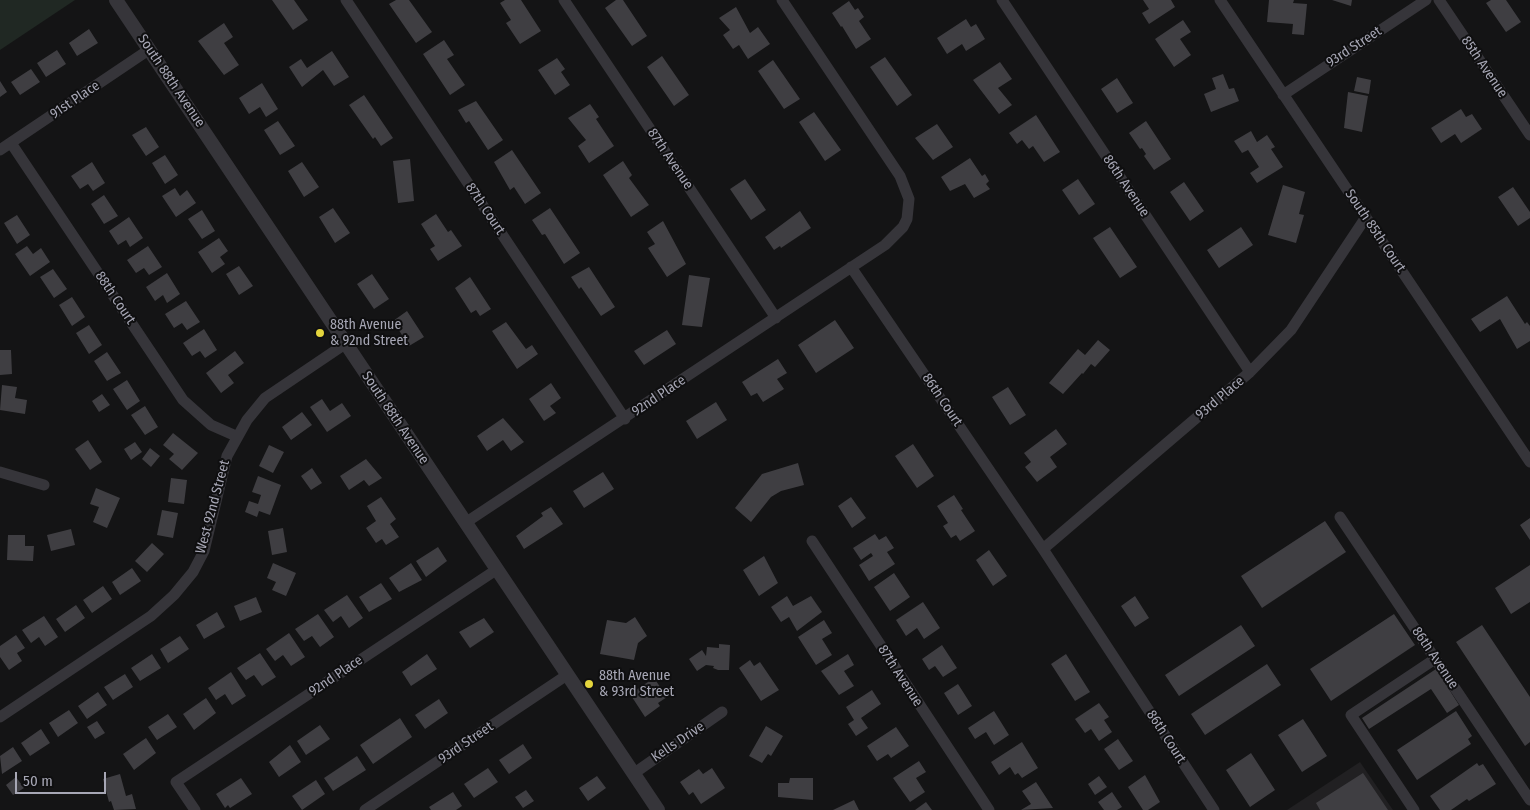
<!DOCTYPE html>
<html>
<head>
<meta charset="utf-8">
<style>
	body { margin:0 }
	#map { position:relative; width:1530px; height:810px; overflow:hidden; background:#141415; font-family:"Fira Sans Condensed",sans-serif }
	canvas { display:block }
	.scale { position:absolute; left:15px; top:772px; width:91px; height:22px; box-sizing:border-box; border:2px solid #a7a7b5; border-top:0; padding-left:6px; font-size:15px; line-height:18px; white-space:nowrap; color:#a7a7b5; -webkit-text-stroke:4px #0f0f10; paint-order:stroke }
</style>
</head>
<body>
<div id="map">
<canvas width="1530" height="810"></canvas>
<div class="scale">50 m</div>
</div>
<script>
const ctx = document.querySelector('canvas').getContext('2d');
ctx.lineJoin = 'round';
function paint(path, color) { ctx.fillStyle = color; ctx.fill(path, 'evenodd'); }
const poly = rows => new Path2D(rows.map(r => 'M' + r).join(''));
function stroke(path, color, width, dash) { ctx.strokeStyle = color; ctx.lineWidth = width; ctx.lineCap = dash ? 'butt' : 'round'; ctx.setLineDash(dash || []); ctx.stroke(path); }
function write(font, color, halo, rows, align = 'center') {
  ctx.font = font + ' "Fira Sans Condensed",sans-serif'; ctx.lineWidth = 4; ctx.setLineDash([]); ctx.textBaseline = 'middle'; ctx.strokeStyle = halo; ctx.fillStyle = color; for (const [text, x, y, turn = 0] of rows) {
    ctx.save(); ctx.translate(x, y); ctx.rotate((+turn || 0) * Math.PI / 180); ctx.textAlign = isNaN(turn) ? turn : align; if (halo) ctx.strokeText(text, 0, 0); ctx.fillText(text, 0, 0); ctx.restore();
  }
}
const built = poly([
	[1360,762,1393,810,1287,810]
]);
const green = poly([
	[0,0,75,0,0,50]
]);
const building = poly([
	[272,0,294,0,308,20,293,30],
	[396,0,409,0,432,32,416,43,389,4],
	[505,0,521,0,541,31,520,44,506,23,511,20,500,3],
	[616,0,623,0,647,36,632,46,605,8],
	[1143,0,1171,0,1175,7,1149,24,1142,13,1149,9],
	[1269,0,1294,0,1293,3,1307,4,1304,35,1292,34,1293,24,1267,22],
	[1332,0,1352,0,1351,6],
	[1491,0,1506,0,1521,22,1506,32,1486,3],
	[849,1,855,10,858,8,864,17,859,21,871,39,856,49,842,26,841,27,832,13],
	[736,7,750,33,758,27,770,44,748,59,739,45,733,49,723,35,730,30,719,18],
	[966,19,971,27,976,24,985,39,966,51,962,44,947,54,937,38],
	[1183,20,1191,32,1180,39,1191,55,1174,67,1155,39],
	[224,23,233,37,224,43,239,65,224,75,198,41],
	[89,29,98,43,77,56,69,43],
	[444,40,454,55,447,59,465,85,450,95,423,54],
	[57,50,66,64,46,77,37,63],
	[332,51,349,77,334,86,323,70,302,87,289,67,301,59,307,68],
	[662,56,689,95,674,106,647,67],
	[885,57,912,95,897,106,870,67],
	[557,58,565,69,561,72,570,85,555,95,538,70],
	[773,60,800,99,784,109,758,71],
	[1000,62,1012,79,998,88,1012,105,999,114,973,80],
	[31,69,40,82,20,95,11,82],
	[1223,74,1229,89,1234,88,1239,101,1211,112,1204,94,1216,89,1212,78],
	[1357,77,1371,80,1369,94,1354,91],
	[1117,78,1133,103,1117,113,1101,89],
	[0,81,7,92,0,97],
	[262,83,278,109,266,117,260,107,249,114,239,98],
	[1348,92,1368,96,1362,132,1344,128],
	[364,95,393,138,381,146,375,137,373,139,349,105],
	[476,101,503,140,488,150,469,121,466,123,458,110],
	[590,104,599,117,596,119,614,146,589,163,578,146,586,140,568,118],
	[1461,109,1466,117,1472,114,1482,129,1461,143,1455,134,1441,143,1431,128],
	[814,112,841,150,825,161,799,122],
	[1036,115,1060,152,1044,162,1033,146,1029,149,1022,140,1017,144,1009,133],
	[278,121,295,146,280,155,264,130],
	[1146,121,1171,159,1154,170,1144,156,1146,154,1142,148,1140,149,1129,133],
	[937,124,953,147,933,160,915,138],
	[146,127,159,147,146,156,132,135],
	[1251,131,1257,142,1267,135,1275,147,1271,149,1283,167,1257,183,1250,173,1259,167,1248,150,1242,153,1234,141],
	[512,150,541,193,525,204,514,187,510,190,494,162],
	[165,155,178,175,165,184,152,163],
	[970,158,982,176,985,174,989,181,986,184,990,189,974,198,965,184,950,191,941,177],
	[410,159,414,201,398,203,393,161],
	[623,161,632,175,629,178,649,205,631,217,603,175],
	[92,162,105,183,93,191,88,184,80,189,71,176],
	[302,162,319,187,304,197,288,171],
	[745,179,766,210,751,220,730,189],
	[1078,179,1095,204,1079,215,1062,190],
	[1184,182,1204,211,1190,221,1170,192],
	[1283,185,1305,192,1299,214,1304,215,1296,243,1268,235],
	[1513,187,1530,212,1530,218,1518,226,1498,197],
	[175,188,180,196,187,190,196,203,176,217,162,196],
	[104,195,118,216,104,224,91,204],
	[333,208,350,233,335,243,319,217],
	[550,208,580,253,564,264,545,234,542,235,532,220],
	[202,210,215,231,202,239,188,219],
	[800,211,811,228,781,248,780,246,774,250,765,237],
	[436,214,448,232,451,230,462,246,438,261,430,249,435,246,421,224],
	[17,215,30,235,17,244,4,223],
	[129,217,143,238,130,247,126,240,118,245,109,231],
	[663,221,686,264,667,277,648,248,655,244,647,232],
	[1110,227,1137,267,1120,278,1093,238],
	[1241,227,1253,245,1219,268,1207,250],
	[219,238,228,251,220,257,225,264,212,273,198,252],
	[27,246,33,254,41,248,50,262,30,276,15,254],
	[148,246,162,267,149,275,144,268,136,273,127,260],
	[239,266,253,286,239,295,226,274],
	[589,267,615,307,601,316,581,287,579,289,571,277],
	[53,269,67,289,54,298,40,277],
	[167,273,180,294,167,303,163,295,155,301,146,287],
	[372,274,389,299,374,309,357,284],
	[689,275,710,278,702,327,682,325],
	[470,277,491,309,480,316,476,310,471,313,455,288],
	[1507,296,1525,324,1527,322,1530,326,1530,341,1517,349,1500,319,1480,332,1471,319],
	[72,297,85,317,72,326,59,305],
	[186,301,200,322,187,330,182,323,174,328,165,314],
	[407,311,424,337,409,346,393,321],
	[835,320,854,348,816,373,798,345],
	[506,322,526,349,532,345,538,354,517,369,492,331],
	[89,325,102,345,89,354,76,333],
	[204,329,217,350,205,358,200,351,192,356,183,343],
	[667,330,676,344,644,365,634,351],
	[1098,340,1110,350,1095,367,1091,364,1083,374,1082,373,1063,394,1049,383,1078,349,1085,355],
	[0,350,11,350,12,374,0,375],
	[235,351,244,363,228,375,234,383,221,393,206,373],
	[107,352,121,373,107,381,94,361],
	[778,359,787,373,777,379,784,389,763,402,757,393,751,396,742,382],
	[127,380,140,401,127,410,113,389],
	[551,383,561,398,550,406,556,413,544,421,529,399],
	[2,385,17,387,15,398,27,400,25,414,0,410],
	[1008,387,1026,415,1010,425,992,397],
	[102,394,110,405,99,412,92,401],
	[322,399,330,411,342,403,351,416,327,432,310,407],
	[716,402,727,420,697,439,686,421],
	[145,406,158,427,145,435,131,415],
	[302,412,312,425,291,440,282,427],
	[503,418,524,442,511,451,503,440,487,451,477,436],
	[1056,429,1067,444,1050,457,1057,467,1037,482,1025,467,1031,462,1024,453],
	[173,433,198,453,182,470,169,459,174,454,163,445],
	[88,440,102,462,90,470,75,449],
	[135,442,142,452,131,460,124,449],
	[913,444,934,476,917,488,895,456],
	[269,445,284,452,273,473,259,466],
	[150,448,160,456,151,467,142,459],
	[366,459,382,478,369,486,364,480,349,490,340,476],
	[798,463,804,485,781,491,771,497,751,522,735,508,762,474],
	[312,468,322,483,311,490,301,476],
	[603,472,614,489,584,508,573,491],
	[258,476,281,485,270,515,259,511,257,517,245,512,249,501,258,504,261,495,252,492],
	[171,478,187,480,184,504,168,502],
	[96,488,120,498,107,528,93,522,99,507,90,504],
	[954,495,963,509,961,510,975,531,960,541,956,535,951,538,943,526,948,523,937,506],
	[381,497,396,519,390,524,399,537,386,545,382,539,376,543,366,528,376,521,367,506],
	[851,497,866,518,852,528,838,506],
	[551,507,563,524,524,549,516,536,543,516,541,513],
	[162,510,178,513,173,538,157,535],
	[1530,518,1530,540,1520,525],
	[1325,521,1346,552,1262,608,1241,576],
	[283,528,287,552,272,555,268,531],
	[71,529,75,545,51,551,47,535],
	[875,534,879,540,886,536,894,548,887,552,895,564,869,581,859,565,873,556,871,553,861,560,853,548],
	[8,535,25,535,25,546,34,546,33,561,7,560],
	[152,543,164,554,147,572,135,561],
	[438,547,447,561,426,577,416,561],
	[989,550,1007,576,993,586,976,560],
	[764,556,778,583,759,596,743,570],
	[273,563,296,573,286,596,272,590,276,582,267,578],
	[411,563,422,580,399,592,389,578],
	[1530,565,1530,602,1511,614,1495,588],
	[132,568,141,581,120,595,112,582],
	[894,573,910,597,890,611,874,587],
	[381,583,392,599,369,612,359,597],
	[103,586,112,599,92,613,83,600],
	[347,595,363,618,349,628,341,616,333,622,324,610],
	[787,596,793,606,811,596,822,612,797,631,789,617,781,622,771,607],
	[1135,596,1149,618,1135,627,1121,606],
	[256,597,262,612,240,621,234,606],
	[923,602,940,628,924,639,917,628,906,636,896,620],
	[76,605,85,618,65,632,56,619],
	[217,612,225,627,204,639,196,625],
	[318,614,334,637,320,647,312,636,304,641,295,629],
	[1394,614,1415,645,1331,701,1310,669],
	[44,616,58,637,45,646,39,637,31,643,22,630],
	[635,617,647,636,638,643,634,660,600,654,607,620,626,623],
	[484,618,494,632,470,648,459,632],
	[824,620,832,633,822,639,832,655,816,665,798,637],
	[1241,625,1255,646,1179,696,1165,675],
	[1482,625,1530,697,1530,742,1525,746,1456,642],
	[289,633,305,657,291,666,283,655,275,661,266,649],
	[16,635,25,648,17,653,22,661,9,670,0,657,0,646],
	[180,636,189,649,168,663,160,649],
	[719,644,730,645,729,670,718,670,713,668,714,666,706,665,697,671,689,659,702,650,706,656,707,647,719,648],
	[942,645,957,668,943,677,935,666,929,670,922,659],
	[260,653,276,677,262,686,254,675,246,680,237,668],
	[152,654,161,668,140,681,131,668],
	[427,654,437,669,411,686,402,672],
	[848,654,854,665,844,671,854,686,839,695,821,671],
	[1066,654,1090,692,1075,701,1051,664],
	[750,660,754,666,760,662,779,690,761,701,739,668],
	[1267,664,1281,685,1205,735,1191,714],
	[1436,669,1459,705,1447,713,1431,689,1369,729,1362,718],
	[231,672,246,696,232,705,225,694,216,700,208,688],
	[125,674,133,687,113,700,104,687],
	[654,678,667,697,658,703,660,706,645,717,630,694],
	[958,684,972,706,958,715,944,693],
	[872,690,881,704,861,718,868,728,856,736,848,724,854,720,846,707],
	[98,692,107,705,87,719,78,706],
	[206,698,216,713,194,730,183,714],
	[439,699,448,713,425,729,415,715],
	[1099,703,1109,717,1104,720,1112,732,1099,741,1091,729,1085,733,1075,719],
	[69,710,78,723,58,737,49,723],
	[994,711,1009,735,994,745,986,732,975,739,968,728],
	[1456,711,1472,736,1468,739,1471,744,1417,780,1397,750],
	[168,714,177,727,157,740,148,727],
	[400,718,412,737,373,764,360,745],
	[1303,719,1327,756,1302,772,1278,735],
	[97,721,105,733,95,739,87,727],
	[320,725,330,739,306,755,297,741],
	[766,726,783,736,771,756,768,754,762,763,749,756],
	[896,727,909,746,891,758,888,754,877,761,867,746],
	[41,729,50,743,30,756,21,743],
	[146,738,156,753,134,770,123,754],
	[1118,739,1133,761,1119,770,1104,749],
	[1022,742,1038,768,1022,778,1018,773,1015,775,1010,767,999,775,991,762],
	[523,744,532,758,509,774,499,760],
	[290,745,301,762,279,777,269,762],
	[13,747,22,761,2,774,0,756],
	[1251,753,1275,790,1250,807,1226,770],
	[357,756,366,770,333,791,324,778],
	[919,761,926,772,916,778,925,792,910,802,893,778],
	[1477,763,1479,766,1483,764,1496,784,1469,801,1467,799,1451,810,1440,810,1430,796],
	[488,768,498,782,474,798,464,784],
	[712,768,725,788,701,804,693,792,689,795,680,782,699,769,703,774],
	[1363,773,1388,810,1320,810,1316,803],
	[120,774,126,796,132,794,136,809,114,810,111,801,109,802,103,779],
	[1145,775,1160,802,1148,810,1143,810,1128,787],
	[597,776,606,788,588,801,579,788],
	[1099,776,1107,787,1095,795,1088,784],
	[16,777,24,788,13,795,6,785],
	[241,778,252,794,230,808,228,805,225,808,216,794],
	[790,778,813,778,813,800,778,797,778,783,789,783],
	[316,780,325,794,302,810,292,796],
	[1036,782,1053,808,1021,810,1031,804,1022,791],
	[526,790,534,801,523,808,515,797],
	[453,792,462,806,456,810,431,810,429,807],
	[1112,792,1122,807,1117,810,1104,810,1098,802],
	[854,800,859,810,833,810],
	[926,802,932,810,915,810]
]);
const minor = poly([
	[346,0,625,419],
	[564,0,776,318],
	[1002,0,1250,372],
	[1220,0,1530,462],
	[1439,0,1530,135],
	[1283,95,1426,0],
	[11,143,183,400,211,425,236,436],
	[0,150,150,49],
	[851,267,1043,549,1214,810],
	[0,472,44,485],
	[1340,517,1530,800],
	[465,523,885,245,903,227,907,219,909,199,900,176,782,0],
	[812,541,989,810],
	[1043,549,1250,372,1291,330,1366,217],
	[0,717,151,616,174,595,193,572,204,551,227,456,247,420,265,398,345,344],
	[633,774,722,712],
	[195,810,176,782,496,570],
	[365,810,567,675],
	[1414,810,1351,715,1435,659]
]);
const tertiary = poly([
	[116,0,658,810]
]);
const markers = [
	[320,333,5,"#e4d53d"],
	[589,684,5,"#e4d53d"]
];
const streetNames = [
	["93rd Street",1354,47,-33],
	["85th Avenue",1484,67,56],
	["South 88th Avenue",171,81,56],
	["91st Place",75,100,-34],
	["87th Avenue",670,159,56],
	["86th Avenue",1126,186,56],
	["87th Court",485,209,56],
	["South 85th Court",1375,231,56],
	["88th Court",115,298,56],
	["92nd Place",659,396,-34],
	["93rd Place",1220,398,-40],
	["86th Court",942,400,56],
	["South 88th Avenue",395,418,56],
	["West 92nd Street",213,507,-75],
	["86th Avenue",1435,658,56],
	["92nd Place",336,676,-34],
	["87th Avenue",900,676,57],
	["86th Court",1166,737,57],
	["Kells Drive",678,742,-34],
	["93rd Street",466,743,-34]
];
const poiNames = [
	["88th Avenue",330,325],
	["& 92nd Street",330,341],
	["88th Avenue",599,676],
	["& 93rd Street",599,692]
];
paint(built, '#212022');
paint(green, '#202823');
paint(building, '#3f3e42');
stroke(minor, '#36353a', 11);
stroke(tertiary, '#36353a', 14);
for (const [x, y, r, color] of markers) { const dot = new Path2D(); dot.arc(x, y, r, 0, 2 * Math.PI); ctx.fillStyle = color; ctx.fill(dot); stroke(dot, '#0f0f10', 2); }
write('14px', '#a7a7b5', '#0f0f10', streetNames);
write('14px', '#a7a7b5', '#0f0f10', poiNames, 'left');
</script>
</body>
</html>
